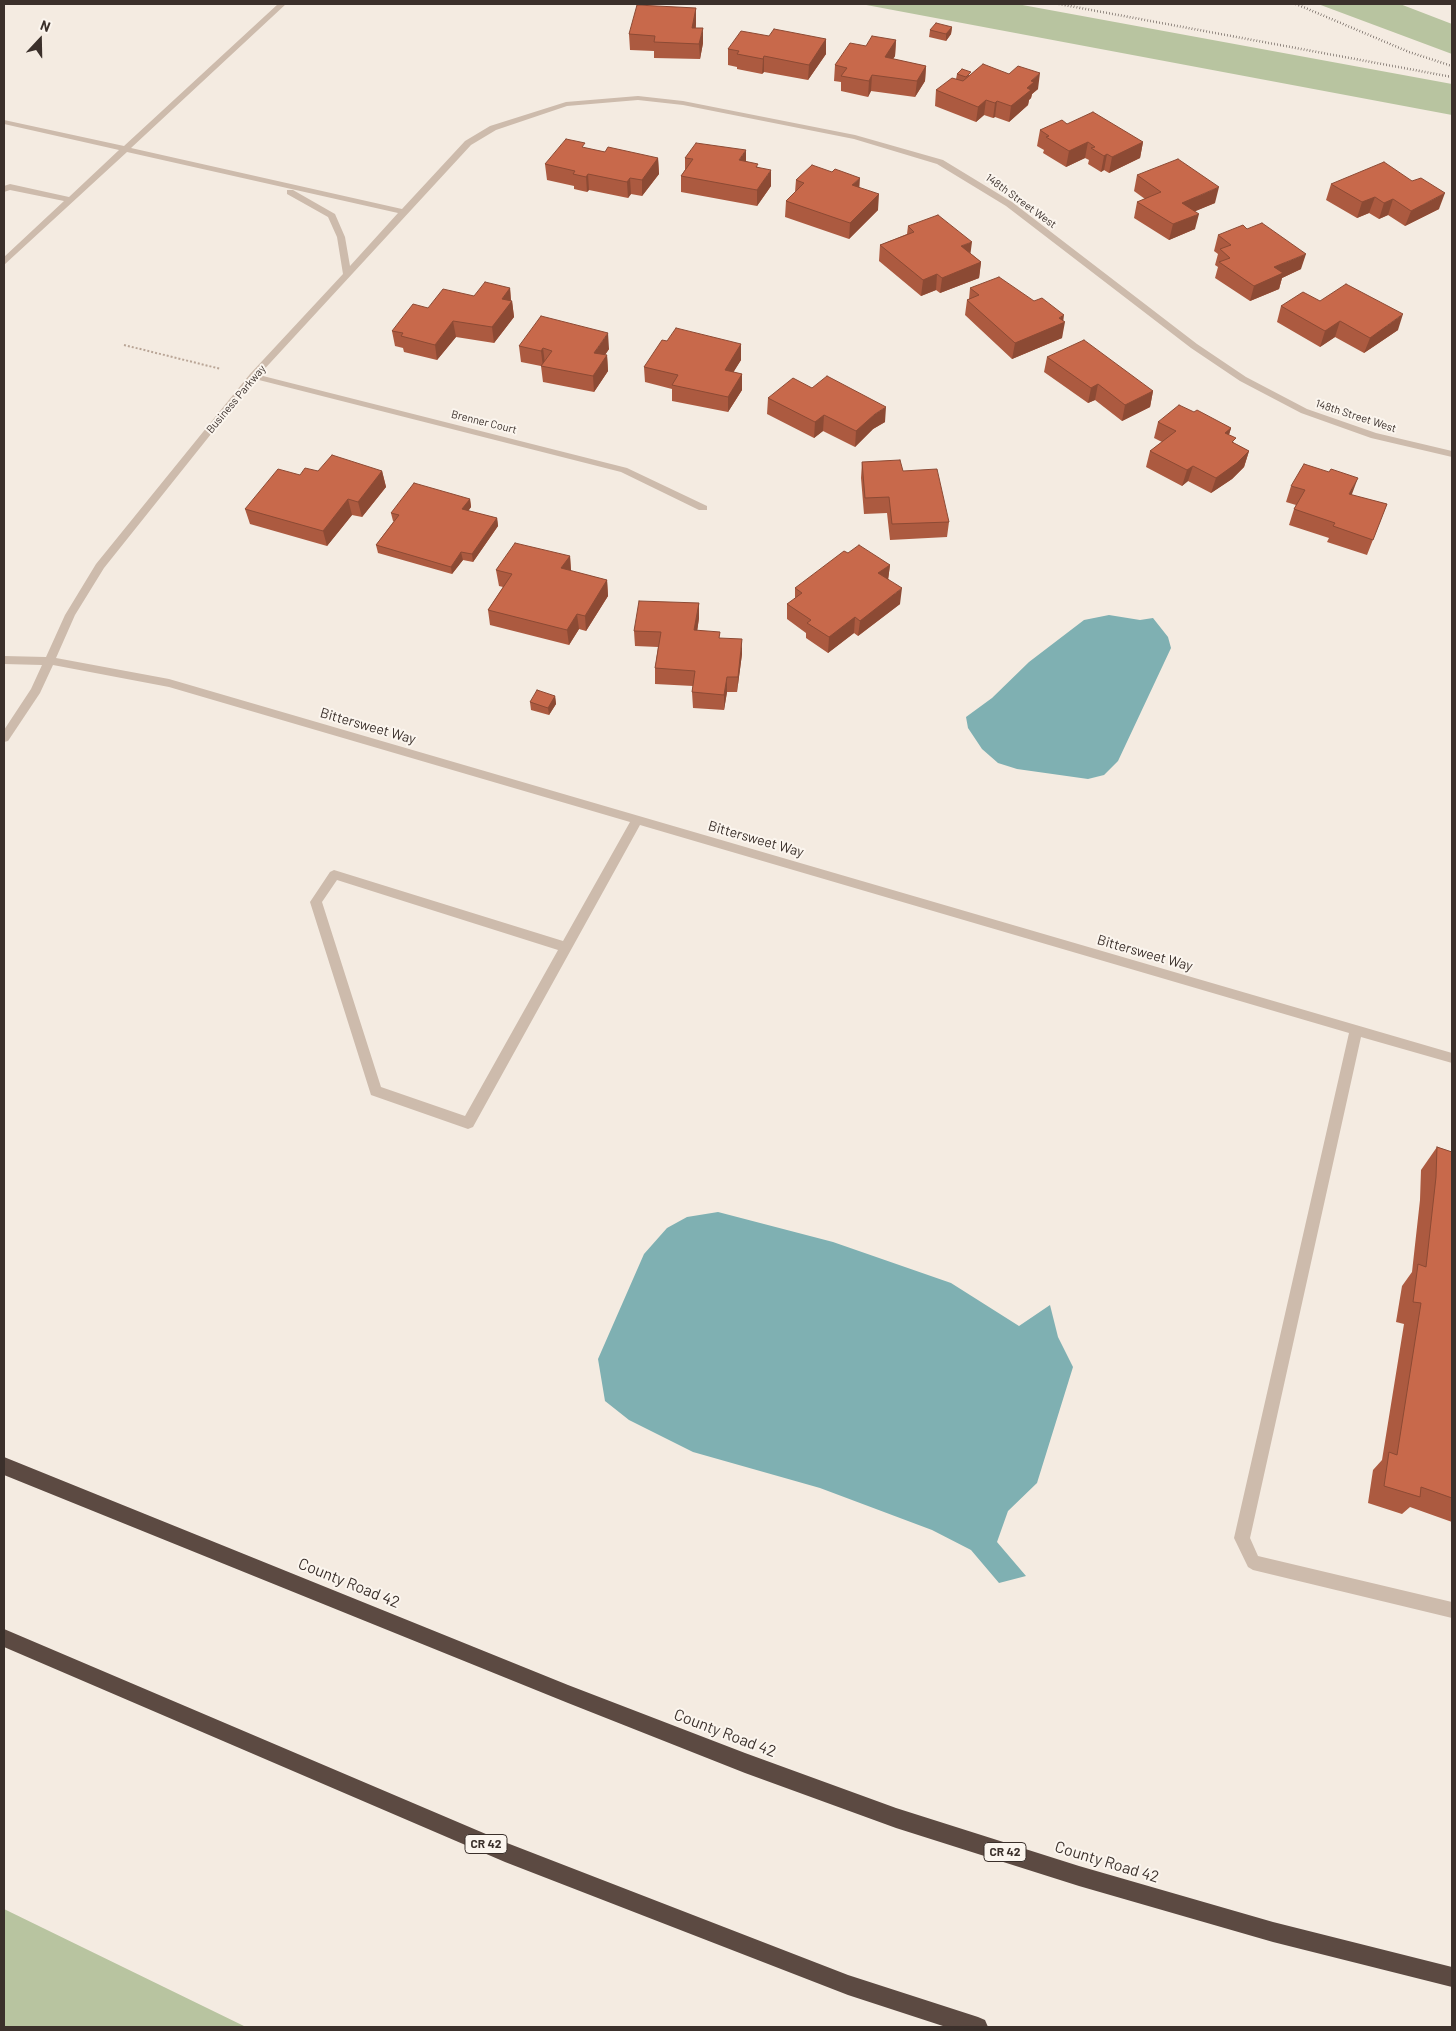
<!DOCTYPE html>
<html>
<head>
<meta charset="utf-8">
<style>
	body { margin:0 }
	#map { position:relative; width:1456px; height:2031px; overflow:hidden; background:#f4ebe1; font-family:Barlow,sans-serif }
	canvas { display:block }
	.frame { position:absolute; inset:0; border:5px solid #3b302b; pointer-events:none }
	.north { position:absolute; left:15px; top:15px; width:50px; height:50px; -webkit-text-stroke:4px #fbf5ee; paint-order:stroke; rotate:21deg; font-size:14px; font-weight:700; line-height:20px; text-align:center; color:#3b302b }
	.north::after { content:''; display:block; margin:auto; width:18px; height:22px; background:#3b302b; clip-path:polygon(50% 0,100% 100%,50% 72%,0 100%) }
</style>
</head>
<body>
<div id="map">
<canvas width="1456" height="2031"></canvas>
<div class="frame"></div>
<div class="north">N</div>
</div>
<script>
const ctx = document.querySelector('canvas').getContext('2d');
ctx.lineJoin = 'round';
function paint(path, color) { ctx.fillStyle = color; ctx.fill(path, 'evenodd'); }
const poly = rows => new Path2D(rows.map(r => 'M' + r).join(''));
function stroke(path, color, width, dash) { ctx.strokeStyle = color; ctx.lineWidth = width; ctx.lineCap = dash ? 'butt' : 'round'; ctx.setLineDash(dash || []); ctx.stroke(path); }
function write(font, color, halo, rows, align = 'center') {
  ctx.font = font + ' Barlow,sans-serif'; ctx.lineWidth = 4; ctx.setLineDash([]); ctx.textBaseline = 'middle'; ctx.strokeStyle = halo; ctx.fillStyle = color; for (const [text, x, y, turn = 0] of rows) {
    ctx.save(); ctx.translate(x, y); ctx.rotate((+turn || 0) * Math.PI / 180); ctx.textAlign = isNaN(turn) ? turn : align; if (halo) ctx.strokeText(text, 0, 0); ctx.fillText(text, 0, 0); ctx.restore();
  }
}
const green = poly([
	[861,4,1017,4,1452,84,1452,115],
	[1318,4,1400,4,1452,24,1452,54],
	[4,1909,246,2027,4,2027]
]);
const water = poly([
	[1109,615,1140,620,1153,618,1168,637,1171,648,1118,761,1104,775,1088,779,1017,769,998,763,982,749,968,728,966,717,992,698,1029,662,1084,620],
	[718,1212,833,1242,951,1283,1019,1326,1050,1305,1058,1337,1073,1367,1037,1483,1008,1511,997,1542,1026,1576,999,1583,971,1550,932,1530,820,1488,693,1452,629,1420,605,1401,598,1359,644,1254,667,1228,687,1217]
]);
const path = poly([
	[124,345,221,369]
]);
const minor = poly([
	[278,4,286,4,131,148,402,209,465,141,490,126,566,102,638,96,683,101,855,135,943,160,1012,202,1197,344,1246,377,1307,409,1376,433,1452,451,1452,457,1371,438,1301,413,1240,381,1191,348,1006,206,937,164,854,139,683,105,638,100,567,106,496,130,471,145,259,375,627,468,707,506,707,510,699,510,621,472,255,379,104,568,75,615,56,658,169,679,1452,1053,1452,1063,1361,1037,1250,1538,1258,1556,1452,1602,1452,1618,1253,1570,1248,1567,1234,1538,1349,1033,640,825,473,1127,468,1129,371,1095,310,902,330,872,334,870,563,941,630,822,169,687,53,665,40,693,8,741,4,742,4,730,31,689,42,665,4,664,4,656,46,657,65,615,96,564,250,374,343,274,337,237,328,217,287,194,287,190,293,190,335,214,345,237,350,266,398,213,127,152,4,265,4,257,64,201,10,190,4,192,4,186,10,184,69,197,119,150,4,124,4,120,124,146,278,4],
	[337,880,558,950,465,1116,381,1087,322,902,337,880]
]);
const highway = poly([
	[4,1457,568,1685,745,1753,896,1808,1079,1866,1273,1922,1452,1967,1452,1987,1273,1942,1079,1886,896,1828,745,1773,568,1703,4,1475,4,1457],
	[4,1629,507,1843,848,1975,978,2017,985,2020,988,2027,946,2027,848,1995,505,1862,4,1647,4,1629]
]);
const rail = poly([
	[1059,4,1452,77],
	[1296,4,1409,52,1452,66]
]);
const wall = poly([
	[696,8,696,28,703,43,700,59,654,58,654,51,630,50,629,34],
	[952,27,951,34,946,41,929,37,930,30],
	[769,36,826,39,826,54,808,80,764,72,762,74,737,69,737,67,728,65,728,49],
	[896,40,895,56,893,59,926,66,925,81,915,97,871,91,868,97,841,91,841,82,834,81,835,65,866,46],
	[957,74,971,75,1038,89,1032,94,1031,98,1029,100,1028,105,1009,122,995,117,993,118,984,115,976,122,935,106,936,90,956,79],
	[1067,124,1143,142,1140,158,1109,173,1104,170,1101,172,1088,164,1089,160,1085,158,1066,167,1043,153,1044,150,1037,146,1040,130],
	[585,148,605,152,658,158,659,174,642,196,631,194,628,198,589,190,587,192,574,189,574,186,547,180,545,164],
	[685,158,746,161,758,167,771,186,757,206,681,192,681,176,685,170],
	[1137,175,1215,203,1195,211,1195,229,1169,240,1134,218,1137,202,1145,199,1134,191],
	[796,180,859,187,878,210,849,239,785,217,786,201,795,192],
	[1331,184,1439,209,1405,226,1388,215,1379,219,1369,213,1357,218,1326,200],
	[908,226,970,253,981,262,979,278,940,293,936,290,921,296,879,261,880,245,907,234],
	[1218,235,1301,269,1282,278,1279,289,1250,301,1215,278,1218,267,1215,265,1218,254,1214,251],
	[510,288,511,301,512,301,514,317,494,343,456,337,437,360,404,352,403,348,395,346,392,331,474,296],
	[970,288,1063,321,1062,338,1012,359,965,315,967,300,969,299],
	[1320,301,1398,330,1364,353,1335,337,1320,347,1277,322,1281,306],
	[667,341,741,344,741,360,733,372,742,374,742,390,728,412,672,401,672,389,645,382,644,367],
	[519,346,609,349,605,355,607,355,608,371,594,392,543,382,541,366,521,362],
	[1047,357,1153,391,1150,407,1122,421,1095,400,1088,403,1044,372],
	[812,388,885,422,873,429,855,447,823,431,814,438,767,414,768,398],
	[1194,412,1231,428,1229,435,1234,443,1249,451,1244,467,1232,479,1211,493,1188,481,1182,486,1146,467,1150,451,1162,442,1154,438,1158,422],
	[862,462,903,471,949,522,947,537,890,540,887,513,864,514,861,478],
	[318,471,382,471,386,487,362,517,352,515,327,546,250,524,245,509,300,475],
	[1291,486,1351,495,1387,504,1367,555,1327,542,1329,538,1289,525,1294,509,1296,505,1286,502],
	[470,499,471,507,468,511,497,518,498,526,473,562,463,560,452,574,378,553,376,545,394,521,393,521,391,513],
	[848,553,890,565,888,580,900,604,858,636,854,633,828,653,806,638,806,633,787,619,787,604,795,599,795,588],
	[570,556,571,571,607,580,608,596,586,631,579,629,569,645,490,625,488,610,503,587,499,586,496,570],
	[699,603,699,618,697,631,720,638,742,654,737,692,727,692,724,710,693,708,692,692,693,686,655,684,655,668,658,647,635,646,634,631],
	[555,696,556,704,549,715,531,710,530,702],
	[1437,1147,1452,1152,1452,1522,1410,1507,1402,1514,1368,1503,1373,1470,1382,1460,1404,1324,1396,1322,1402,1286,1412,1272,1420,1200,1421,1170]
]);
const shadedWall = poly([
	[696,8,696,24,692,43,692,28],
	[952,27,951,34,946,41,946,34],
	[703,28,703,43,700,59,699,44],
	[826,39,826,54,808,80,809,65],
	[896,40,895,56,884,73,885,57],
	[764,56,764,72,762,74,763,59],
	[926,66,925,81,915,97,917,81],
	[1040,73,1038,89,1032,94,1031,98,1029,100,1028,105,1009,122,1011,106,1031,81],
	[872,75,871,91,868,97,869,81],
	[986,100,984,115,976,122,978,107],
	[997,101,995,117,993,118,995,103],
	[1088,142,1085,158,1066,167,1069,151],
	[1143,142,1140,158,1109,173,1112,157],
	[746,150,746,166,739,160],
	[1107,154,1104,170,1101,172,1104,156],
	[658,158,659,174,642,196,642,180],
	[771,170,771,186,757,206,757,190],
	[588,174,589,190,587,192,586,177],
	[630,178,631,194,628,198,627,182],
	[860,178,859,193,852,185],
	[1219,187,1215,203,1179,218,1182,203],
	[1445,193,1439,209,1405,226,1411,211],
	[879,194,878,210,849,239,850,223],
	[1375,197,1369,213,1357,218,1362,202],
	[1393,199,1388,215,1379,219,1384,203],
	[1199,214,1195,229,1169,240,1173,224],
	[972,242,970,257,961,246],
	[1306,254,1301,269,1282,278,1279,289,1250,301,1254,286,1274,267],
	[981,262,979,278,940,293,942,278],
	[937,274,936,290,921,296,923,280],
	[510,288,511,302,512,301,514,317,494,343,492,327,502,299],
	[1403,314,1398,330,1364,353,1370,338],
	[1064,315,1063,323,1065,322,1062,338,1012,359,1015,343,1059,318],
	[453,321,456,337,437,360,435,345],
	[1340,321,1335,337,1320,347,1325,331],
	[608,333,609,349,595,369,594,353],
	[741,344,741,360,725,386,725,370],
	[543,348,545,364,543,367,541,351],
	[607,355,608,371,594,392,593,376],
	[742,374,742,390,728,412,728,397],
	[1098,384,1095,400,1088,403,1091,388],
	[1153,391,1150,407,1122,421,1125,405],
	[886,407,885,422,873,429,855,447,856,431,875,414],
	[824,415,823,431,814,438,815,422],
	[1231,428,1226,444,1225,433],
	[1249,451,1244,467,1232,479,1211,493,1216,478],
	[1193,466,1188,481,1182,486,1187,470],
	[382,471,386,487,362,517,358,502],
	[1358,478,1352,494,1343,510,1349,494],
	[348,499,352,515,327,546,323,531],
	[470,499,471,507,464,517,462,509],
	[497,518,498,526,473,562,472,554],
	[461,552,463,560,452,574,451,567],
	[570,556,571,571,561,568],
	[890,565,888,580,878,573],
	[607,580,608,596,586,631,585,616],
	[902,588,900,604,858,636,860,621],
	[699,603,699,618,695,646,694,630],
	[577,614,579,629,569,645,567,630],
	[855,617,854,633,828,653,829,637],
	[742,639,742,654,737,692,738,677],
	[727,677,727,692,724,710,724,695],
	[555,696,556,704,549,715,548,708]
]);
const building = poly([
	[637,5,696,8,692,28,703,28,699,44,654,42,655,36,629,34,637,5],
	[936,23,952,27,946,34,930,30,936,23],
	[774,29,826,39,809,65,764,56,763,59,737,54,739,51,728,49,741,31,769,36,774,29],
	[872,36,896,40,885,57,926,66,917,81,872,75,869,81,841,76,847,68,835,65,850,43,866,46,872,36],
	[983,64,1009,74,1018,66,1040,73,1031,81,1034,82,1027,88,1031,90,1011,106,997,101,995,103,986,100,978,107,936,90,952,78,963,81,983,64],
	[962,69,971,72,966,77,957,74,962,69],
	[1093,112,1143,142,1112,157,1107,154,1104,156,1091,148,1095,147,1088,142,1069,151,1046,137,1049,136,1040,130,1062,120,1067,124,1093,112],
	[566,139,585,143,582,147,605,152,608,147,658,158,642,180,630,178,627,182,588,174,586,177,573,174,575,171,545,164,566,139],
	[696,143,746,150,739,160,758,164,756,167,771,170,757,190,681,176,693,159,685,158,696,143],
	[1178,159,1219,187,1182,203,1199,214,1173,224,1137,202,1161,192,1137,175,1178,159],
	[1384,162,1412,181,1421,178,1445,193,1411,211,1393,199,1384,203,1375,197,1362,202,1331,184,1384,162],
	[812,165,832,172,835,169,860,178,852,185,879,194,850,223,786,201,804,183,796,180,812,165],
	[938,215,972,242,961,246,981,262,942,278,937,274,923,280,880,245,914,232,908,226,938,215],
	[1262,223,1306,254,1274,267,1283,273,1254,286,1219,262,1230,258,1220,249,1231,245,1218,235,1243,225,1247,229,1262,223],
	[999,277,1034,301,1042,298,1064,315,1059,318,1065,322,1015,343,967,300,979,295,970,288,999,277],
	[485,282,510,288,502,299,512,301,492,327,453,321,435,345,401,336,403,333,392,331,413,304,428,308,443,289,474,296,485,282],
	[1346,284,1403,314,1370,338,1340,321,1325,331,1281,306,1303,292,1320,301,1346,284],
	[541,316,608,333,594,353,607,355,593,376,541,366,552,351,543,348,541,351,519,346,541,316],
	[676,328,741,344,725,370,742,374,728,397,672,385,678,375,644,367,662,340,667,341,676,328],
	[1084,340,1153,391,1125,405,1098,384,1091,388,1047,357,1084,340],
	[827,376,886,407,875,414,856,431,824,415,815,422,768,398,793,378,812,388,827,376],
	[1179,405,1194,412,1197,410,1231,428,1225,433,1236,438,1232,442,1249,451,1237,463,1216,478,1193,466,1187,470,1150,451,1176,431,1158,422,1179,405],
	[332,455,382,471,358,502,348,499,323,531,245,509,278,469,300,475,305,468,318,471,332,455],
	[900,460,903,471,937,469,949,522,892,524,889,497,865,498,862,462,900,460],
	[1304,464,1329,472,1331,469,1358,478,1349,494,1387,504,1373,540,1333,526,1335,523,1294,509,1305,490,1291,486,1304,464],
	[414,483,470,499,462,509,497,518,472,554,461,552,451,567,376,545,399,515,391,513,414,483],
	[515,543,570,556,561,568,607,580,585,616,577,614,567,630,488,610,512,574,496,570,515,543],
	[859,545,890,565,878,573,902,588,860,621,855,617,829,637,807,623,811,620,787,604,802,593,795,588,844,551,848,553,859,545],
	[639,601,699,603,694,630,720,632,719,638,742,639,738,677,727,677,724,695,692,692,695,671,655,668,661,632,634,631,639,601],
	[537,690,555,696,548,708,530,702,537,690],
	[1437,1147,1452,1152,1452,1498,1421,1487,1420,1497,1384,1486,1389,1452,1397,1455,1421,1303,1413,1302,1418,1264,1426,1267,1436,1177,1437,1147]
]);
const farStreetnames = [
	["148th Street West",1021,201,36],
	["Business Parkway",236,399,-50],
	["148th Street West",1356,416,18],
	["Brenner Court",484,422,14]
];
const shields = [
	[486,1844,42],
	[1005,1852,42]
];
const shieldNames = [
	["CR 42",486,1844],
	["CR 42",1005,1852]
];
const streetNames = [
	["Bittersweet Way",368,726,16],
	["Bittersweet Way",756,839,16],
	["Bittersweet Way",1145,953,16]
];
const nearStreetnames = [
	["County Road 42",349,1583,22],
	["County Road 42",725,1733,21],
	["County Road 42",1107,1862,17]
];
paint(green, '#b8c4a0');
paint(water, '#7fb0b2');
stroke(path, '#b9a596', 2, [2, 2]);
paint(minor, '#cdbbac');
paint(highway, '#5c4a42');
stroke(rail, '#3b302b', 2.5, [0.5, 2.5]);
paint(wall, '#ac5a40');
paint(shadedWall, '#8c4a34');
paint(building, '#c8694b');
stroke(building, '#8c4a34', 1);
write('11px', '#3b302b', '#fbf5ee', farStreetnames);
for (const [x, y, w] of shields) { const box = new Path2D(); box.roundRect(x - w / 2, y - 9.5, w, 19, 4); ctx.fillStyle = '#fbf5ee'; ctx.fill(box); stroke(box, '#3b302b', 1); }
write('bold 12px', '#3b302b', null, shieldNames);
write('14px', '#3b302b', '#fbf5ee', streetNames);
write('16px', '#3b302b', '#fbf5ee', nearStreetnames);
</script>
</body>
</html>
